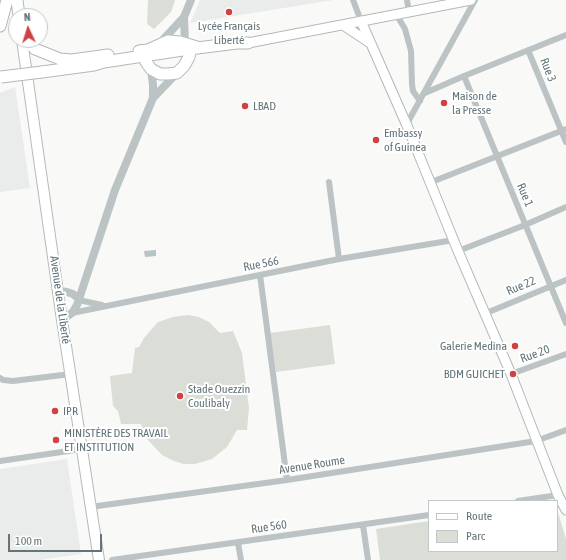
<!DOCTYPE html>
<html>
<head>
<meta charset="utf-8">
<style>
	body { margin:0 }
	#map { position:relative; width:566px; height:560px; overflow:hidden; background:#f9f9f7; font-family:"Asap Condensed",sans-serif }
	canvas { display:block }
	.legend { position:absolute; left:428px; top:500px; width:130px; height:52px; box-sizing:border-box; background:#fff; border:1px solid #c1c8c9; margin:0; padding:5px 7px; list-style:none; font-size:12px; color:#637579 }
	.legend li { display:flex; align-items:center; gap:8px; height:20px }
	.legend b { width:20px; border:1px solid #c1c8c9 }
	.north { position:absolute; left:8px; top:8px; width:40px; height:40px; box-sizing:border-box; background:#fff; border:1px solid #c1c8c9; border-radius:50%; rotate:356deg; font-size:11px; font-weight:700; line-height:16px; text-align:center; color:#637579 }
	.north::after { content:''; display:block; margin:auto; width:14px; height:18px; background:#cf4243; clip-path:polygon(50% 0,100% 100%,50% 72%,0 100%) }
	.scale { position:absolute; left:8px; top:534px; width:94px; height:18px; box-sizing:border-box; border:2px solid #637579; border-top:0; padding-left:5px; font-size:12px; line-height:14px; white-space:nowrap; color:#637579; -webkit-text-stroke:3px #fff; paint-order:stroke }
</style>
</head>
<body>
<div id="map">
<canvas width="566" height="560"></canvas>
<ul class="legend">
<li><b style="height:5px;background:#fff"></b>Route</li>
<li><b style="height:11px;background:#dbded7"></b>Parc</li>
</ul>
<div class="north">N</div>
<div class="scale">100 m</div>
</div>
<script>
const ctx = document.querySelector('canvas').getContext('2d');
ctx.lineJoin = 'round';
function paint(path, color) { ctx.fillStyle = color; ctx.fill(path, 'evenodd'); }
const poly = rows => new Path2D(rows.map(r => 'M' + r).join(''));
function stroke(path, color, width, dash) { ctx.strokeStyle = color; ctx.lineWidth = width; ctx.lineCap = dash ? 'butt' : 'round'; ctx.setLineDash(dash || []); ctx.stroke(path); }
function write(font, color, halo, rows, align = 'center') {
  ctx.font = font + ' "Asap Condensed",sans-serif'; ctx.lineWidth = 4; ctx.setLineDash([]); ctx.textBaseline = 'middle'; ctx.strokeStyle = halo; ctx.fillStyle = color; for (const [text, x, y, turn = 0] of rows) {
    ctx.save(); ctx.translate(x, y); ctx.rotate((+turn || 0) * Math.PI / 180); ctx.textAlign = isNaN(turn) ? turn : align; if (halo) ctx.strokeText(text, 0, 0); ctx.fillText(text, 0, 0); ctx.restore();
  }
}
const built = poly([
	[200,0,334,0,190,23],
	[15,87,30,188,0,192,0,93],
	[67,459,81,554,40,560,0,560,0,469]
]);
const green = poly([
	[148,0,175,0,171,12,154,29,147,24],
	[188,315,199,317,209,322,220,333,233,331,242,353,249,408,247,430,237,430,227,447,212,459,195,464,184,464,174,461,162,455,145,437,141,424,121,424,118,411,113,406,110,376,132,373,135,348,139,347,144,338,158,322,173,317],
	[330,325,335,364,276,372,270,333],
	[557,509,566,539,566,560,380,560,376,529,429,521,429,551,557,551]
]);
const water = poly([
	[156,250,156,256,145,257,144,251]
]);
const minor = poly([
	[353,0,361,21],
	[407,0,409,12],
	[396,14,405,29,411,51,412,84,413,91,420,101],
	[528,50,566,142],
	[464,76,566,323],
	[425,93,464,76,566,35],
	[408,127,409,120,475,0],
	[329,182,339,259],
	[429,183,566,129],
	[458,251,525,225,566,207],
	[260,275,287,480],
	[79,299,83,301,102,305],
	[72,313,339,259,454,240],
	[484,314,566,280],
	[511,374,566,354],
	[0,378,3,380,13,381,71,374],
	[0,461,82,449],
	[518,501,558,495],
	[90,507,287,480,536,441,566,430],
	[363,525,368,560],
	[238,543,241,560],
	[112,560,429,515]
]);
const tertiary = poly([
	[160,43,184,17],
	[185,43,184,17,191,0],
	[151,69,153,85,153,98],
	[59,291,67,292,73,294,79,299],
	[62,320,72,313,77,305,115,190,153,98,177,73]
]);
const secondary = poly([
	[361,21,408,128,458,251,511,374,558,495,566,510],
	[343,25,370,43],
	[248,43,471,0]
]);
const primary = poly([
	[22,40,62,320,99,560]
]);
const trunk = poly([
	[17,0,19,16],
	[0,26,7,0],
	[28,40,35,49,60,59,72,60,108,55],
	[139,51,148,50,168,41,180,42,197,47],
	[146,62,151,69,160,74,167,74,177,73,184,66,189,57,190,51,186,44],
	[42,72,94,65,104,62,189,49,237,43,248,43]
]);
const trunkBridge = poly([
	[1,77,42,72]
]);
const markers = [
	[229,12,4,"#cf4243"],
	[444,103,4,"#cf4243"],
	[245,106,4,"#cf4243"],
	[376,140,4,"#cf4243"],
	[515,346,4,"#cf4243"],
	[513,374,4,"#cf4243"],
	[180,396,4,"#cf4243"],
	[55,411,4,"#cf4243"],
	[56,440,4,"#cf4243"]
];
const poiNames = [
	["Lycée Français",229,26,"center"],
	["Liberté",229,40,"center"],
	["Maison de",452,96],
	["la Presse",452,110],
	["LBAD",253,106],
	["Embassy",384,133],
	["of Guinea",384,147],
	["Galerie Medina",507,346,"right"],
	["BDM GUICHET",505,374,"right"],
	["Stade Ouezzin",188,389],
	["Coulibaly",188,403],
	["IPR",63,411],
	["MINISTÈRE DES TRAVAIL",64,433],
	["ET INSTITUTION",64,447]
];
const streetNames = [
	["Rue 3",548,70,68],
	["Rue 1",525,195,67],
	["Rue 566",261,264,-11],
	["Rue 22",521,286,-23],
	["Avenue de la Liberté",60,300,82],
	["Rue 20",535,354,-20],
	["Avenue Roume",312,465,-9],
	["Rue 560",269,527,-8]
];
paint(built, '#eaebeb');
paint(green, '#dbded7');
paint(water, '#b5c4c4');
stroke(secondary, '#b1b9bb', 11);
stroke(primary, '#b3b9bb', 12);
stroke(trunk, '#b3b8ba', 13);
stroke(minor, '#bcc3c4', 6);
stroke(tertiary, '#bcc3c4', 8);
stroke(secondary, '#fff', 9);
stroke(primary, '#fff', 10);
stroke(trunk, '#fff', 11);
stroke(trunkBridge, '#b3b8ba', 13, []);
stroke(trunkBridge, '#fff', 11);
for (const [x, y, r, color] of markers) { const dot = new Path2D(); dot.arc(x, y, r, 0, 2 * Math.PI); ctx.fillStyle = color; ctx.fill(dot); stroke(dot, '#fff', 1.5); }
write('12px', '#637579', '#fff', poiNames, 'left');
write('12px', '#637579', '#fff', streetNames);
</script>
</body>
</html>
